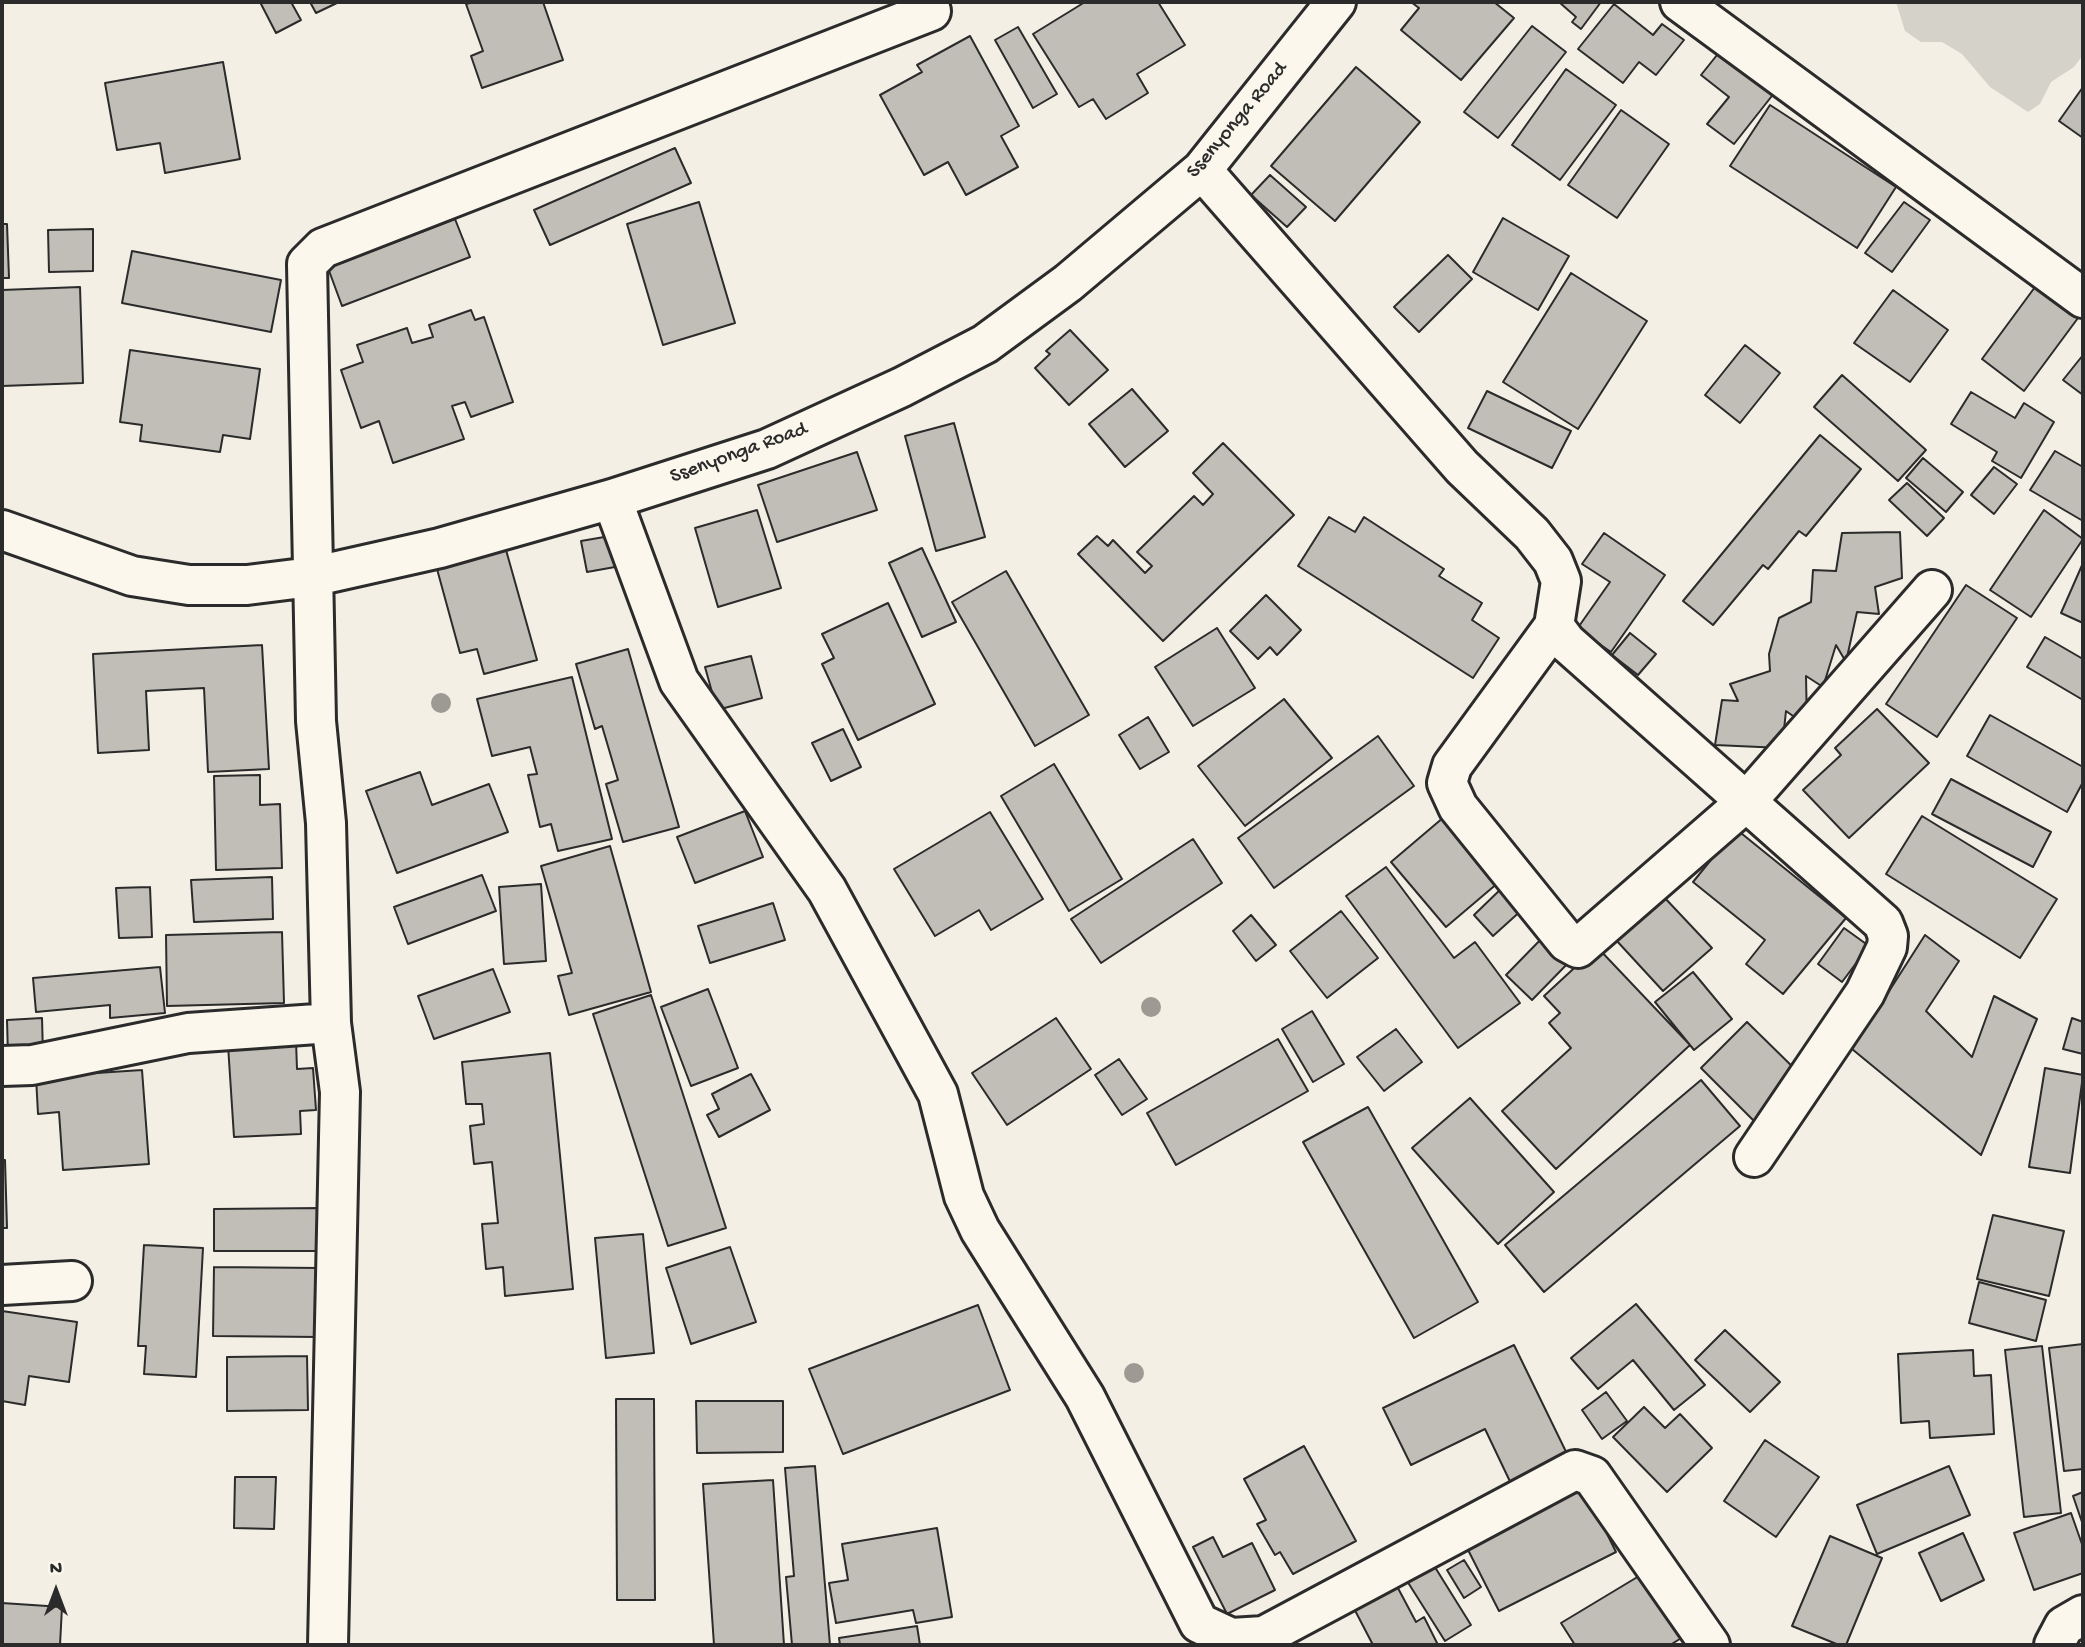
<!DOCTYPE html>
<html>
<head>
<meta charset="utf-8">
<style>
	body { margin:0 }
	#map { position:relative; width:2085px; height:1647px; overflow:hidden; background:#f3efe4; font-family:"Gochi Hand",sans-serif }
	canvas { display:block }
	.frame { position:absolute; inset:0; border:4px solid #2b2b2b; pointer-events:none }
	.north { position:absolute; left:21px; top:1556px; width:70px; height:70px; -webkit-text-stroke:5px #fbf7ec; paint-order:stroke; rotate:0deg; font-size:19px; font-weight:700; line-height:28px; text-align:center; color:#2b2b2b }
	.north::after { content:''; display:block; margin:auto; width:24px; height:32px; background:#2b2b2b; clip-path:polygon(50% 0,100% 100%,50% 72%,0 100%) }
</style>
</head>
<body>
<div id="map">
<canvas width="2085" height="1647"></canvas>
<div class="frame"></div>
<div class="north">N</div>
</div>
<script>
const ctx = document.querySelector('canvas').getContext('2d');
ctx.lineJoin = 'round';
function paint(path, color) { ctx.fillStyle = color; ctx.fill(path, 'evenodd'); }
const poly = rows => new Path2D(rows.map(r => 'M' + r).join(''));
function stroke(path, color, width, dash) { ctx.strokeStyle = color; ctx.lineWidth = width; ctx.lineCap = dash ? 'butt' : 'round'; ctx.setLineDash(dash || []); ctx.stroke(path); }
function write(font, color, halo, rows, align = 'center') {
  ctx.font = font + ' "Gochi Hand",sans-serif'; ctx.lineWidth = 5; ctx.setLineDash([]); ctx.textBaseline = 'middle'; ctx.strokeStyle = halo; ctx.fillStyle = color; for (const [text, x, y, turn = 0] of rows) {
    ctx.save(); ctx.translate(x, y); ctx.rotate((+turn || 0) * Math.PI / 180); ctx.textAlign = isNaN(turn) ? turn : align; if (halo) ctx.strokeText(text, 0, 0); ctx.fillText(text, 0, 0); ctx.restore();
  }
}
const green = poly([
	[1896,2,2083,2,2083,55,2074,67,2051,82,2040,104,2028,112,1990,87,1962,54,1942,42,1921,42,1905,31]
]);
const building = poly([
	[260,2,291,2,301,20,276,33,260,2],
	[310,2,339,2,316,13,310,2],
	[474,2,543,2,563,60,482,88,471,56,483,51,466,4,474,2],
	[1085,2,1158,2,1185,45,1137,74,1148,93,1106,119,1093,99,1079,107,1033,34,1085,2],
	[1411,2,1494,2,1514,18,1461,80,1401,30,1419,8,1411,2],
	[1559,2,1601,2,1581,29,1572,22,1576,17,1559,2],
	[1614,4,1653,35,1662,24,1684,40,1656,75,1639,62,1623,83,1578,49,1614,4],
	[1532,26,1566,52,1498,138,1464,112,1532,26],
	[1018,27,1057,94,1033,108,995,40,1018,27],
	[970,36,1019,126,1001,136,1018,167,966,195,948,162,924,175,880,95,922,72,917,65,970,36],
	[1721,50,1775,92,1734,144,1707,124,1729,97,1701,75,1721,50],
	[223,62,240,159,165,173,160,143,117,150,105,83,223,62],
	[1356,67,1420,122,1335,221,1271,166,1356,67],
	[1566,69,1616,105,1560,180,1512,145,1566,69],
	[2083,87,2083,138,2059,121,2083,87],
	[1770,105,1896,187,1857,248,1730,166,1770,105],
	[1621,110,1669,144,1617,218,1568,185,1621,110],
	[675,148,691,183,550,245,534,210,675,148],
	[1270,175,1306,207,1287,227,1251,195,1270,175],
	[699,202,735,323,663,345,627,224,699,202],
	[1904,202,1930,220,1892,272,1865,253,1904,202],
	[1503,218,1569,256,1538,310,1473,272,1503,218],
	[455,219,470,257,342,306,328,268,455,219],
	[2,224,7,224,9,278,2,278,2,224],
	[93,229,93,271,49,272,48,230,93,229],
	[132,251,281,280,271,332,122,303,132,251],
	[1448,255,1472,279,1419,332,1394,307,1448,255],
	[1571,273,1647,321,1578,429,1503,382,1571,273],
	[80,287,83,383,2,386,2,290,80,287],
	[2035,287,2078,318,2024,391,1982,359,2035,287],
	[1893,290,1948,330,1910,382,1854,343,1893,290],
	[471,310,475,320,484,317,513,402,471,417,465,402,452,406,464,439,393,463,379,421,361,428,341,370,363,362,357,345,407,328,412,343,433,337,429,325,471,310],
	[1070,330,1108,370,1069,405,1035,368,1050,354,1046,351,1070,330],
	[1745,345,1780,373,1740,423,1705,395,1745,345],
	[130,350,260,369,250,439,223,435,220,452,140,441,142,425,120,422,130,350],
	[2083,355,2083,395,2063,380,2083,355],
	[1842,375,1926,450,1898,481,1814,407,1842,375],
	[1132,389,1168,431,1125,467,1089,424,1132,389],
	[1487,391,1571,431,1552,468,1468,428,1487,391],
	[1971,392,2015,418,2024,403,2054,422,2021,478,1992,461,1997,452,1951,424,1971,392],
	[954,423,985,537,936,551,905,436,954,423],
	[1820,435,1861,469,1806,536,1799,531,1768,569,1763,565,1713,625,1683,601,1820,435],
	[1223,443,1294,515,1163,641,1078,554,1097,536,1108,546,1113,540,1145,573,1152,566,1137,552,1194,496,1203,505,1213,494,1193,473,1223,443],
	[2055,451,2083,467,2083,521,2030,490,2055,451],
	[857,452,877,510,777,542,758,485,857,452],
	[1923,458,1963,492,1946,512,1906,478,1923,458],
	[1994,467,2017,484,1994,514,1971,495,1994,467],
	[1907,483,1944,518,1927,536,1889,500,1907,483],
	[757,510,781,588,718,607,695,528,757,510],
	[2044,510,2083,539,2031,617,1990,590,2044,510],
	[1329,517,1355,532,1364,517,1444,569,1439,576,1482,603,1472,620,1499,638,1473,678,1298,566,1329,517],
	[1900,532,1902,578,1875,587,1879,614,1857,612,1846,662,1836,645,1823,687,1806,676,1807,726,1786,711,1782,748,1715,745,1722,700,1738,701,1730,684,1770,671,1769,654,1779,618,1811,602,1813,570,1836,571,1842,533,1900,532],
	[1604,533,1665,575,1611,652,1577,629,1610,582,1582,564,1604,533],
	[610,536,615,567,587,572,581,541,610,536],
	[922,548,956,622,922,637,889,563,922,548],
	[506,550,537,660,484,674,477,649,460,653,437,569,506,550],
	[2083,563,2083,623,2061,613,2083,563],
	[1006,571,1089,715,1035,746,952,602,1006,571],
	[1966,585,2017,618,1937,737,1886,704,1966,585],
	[1266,595,1301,630,1277,655,1270,647,1258,659,1230,631,1266,595],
	[888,603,935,704,858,740,822,664,834,658,822,634,888,603],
	[1217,628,1255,688,1193,726,1155,667,1217,628],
	[1630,633,1656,654,1638,675,1612,655,1630,633],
	[2045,637,2083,659,2083,700,2027,667,2045,637],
	[262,645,269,769,208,772,204,688,146,691,149,750,98,753,93,654,262,645],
	[628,649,679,827,623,842,606,784,618,780,602,726,595,729,576,664,628,649],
	[751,656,762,698,717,710,705,667,751,656],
	[572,677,612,839,558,851,551,824,540,827,528,775,537,774,530,747,492,756,477,699,572,677],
	[1284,699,1332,758,1245,826,1198,766,1284,699],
	[1877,709,1929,763,1849,838,1803,790,1841,755,1835,748,1877,709],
	[1990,715,2083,767,2083,782,2067,812,1967,756,1990,715],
	[1148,717,1169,752,1140,769,1119,735,1148,717],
	[843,729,861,767,831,781,812,743,843,729],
	[1378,736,1414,786,1274,888,1238,838,1378,736],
	[1054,764,1122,879,1069,911,1001,796,1054,764],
	[420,772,432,805,489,784,508,832,397,873,366,791,420,772],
	[260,775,260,805,280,804,282,868,216,870,214,776,260,775],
	[1951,779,2051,832,2033,867,1932,814,1951,779],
	[745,811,763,857,695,883,677,837,745,811],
	[990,812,1043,899,991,930,979,910,935,936,894,869,990,812],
	[1922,816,2057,899,2020,958,1886,874,1922,816],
	[1444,817,1499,882,1446,927,1391,862,1444,817],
	[1736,829,1846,918,1783,994,1746,964,1765,940,1693,882,1736,829],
	[1193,839,1222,883,1101,963,1071,919,1193,839],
	[610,846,651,992,569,1015,558,976,572,973,541,866,610,846],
	[1386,867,1454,958,1475,942,1520,1003,1458,1048,1346,896,1386,867],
	[482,875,496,911,408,944,394,907,482,875],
	[272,877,273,919,194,922,191,880,272,877],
	[541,884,546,961,504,964,499,887,541,884],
	[1504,886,1524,908,1493,936,1474,915,1504,886],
	[150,887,152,937,119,938,116,888,150,887],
	[1663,896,1712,948,1663,991,1616,940,1663,896],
	[773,903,785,940,710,963,698,926,773,903],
	[1341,911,1378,958,1327,998,1290,951,1341,911],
	[1251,915,1276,945,1256,961,1233,931,1251,915],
	[1844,928,1869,946,1842,982,1818,964,1844,928],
	[282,932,284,1003,167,1006,166,935,282,932],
	[1548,932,1573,958,1532,1000,1506,975,1548,932],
	[1925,935,1959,961,1926,1011,1972,1057,1994,996,2037,1019,1981,1155,1852,1049,1925,935],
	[1597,947,1690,1045,1556,1169,1502,1111,1571,1048,1549,1023,1560,1013,1544,996,1597,947],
	[160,967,165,1013,110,1018,110,1005,36,1012,33,978,160,967],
	[493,969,510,1012,434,1039,418,996,493,969],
	[1693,972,1732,1019,1694,1050,1655,1002,1693,972],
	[708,989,738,1068,691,1086,661,1007,708,989],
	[651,995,726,1228,668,1246,593,1014,651,995],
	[1312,1011,1344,1064,1313,1082,1282,1029,1312,1011],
	[42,1018,43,1054,8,1056,7,1020,42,1018],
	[1056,1018,1091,1069,1007,1125,972,1073,1056,1018],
	[2072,1018,2083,1022,2083,1054,2063,1049,2072,1018],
	[1747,1022,1802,1076,1755,1122,1701,1068,1747,1022],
	[1396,1029,1422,1062,1384,1091,1357,1057,1396,1029],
	[1278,1039,1308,1091,1176,1165,1147,1113,1278,1039],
	[296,1041,297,1069,313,1068,316,1110,300,1111,301,1134,234,1137,228,1045,296,1041],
	[550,1053,573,1289,505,1296,503,1267,486,1269,482,1224,498,1223,492,1162,474,1164,470,1126,484,1124,482,1104,466,1104,462,1062,550,1053],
	[1119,1059,1147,1099,1122,1115,1095,1075,1119,1059],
	[2045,1068,2083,1075,2070,1173,2029,1167,2045,1068],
	[142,1070,149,1164,63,1170,59,1112,38,1114,36,1077,142,1070],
	[751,1074,770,1110,719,1137,707,1115,719,1109,712,1094,751,1074],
	[1701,1080,1740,1126,1544,1292,1505,1245,1701,1080],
	[1470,1098,1554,1192,1498,1244,1412,1148,1470,1098],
	[1368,1107,1478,1302,1414,1338,1303,1142,1368,1107],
	[2,1160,5,1160,7,1228,2,1228,2,1160],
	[322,1208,322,1251,214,1251,214,1209,322,1208],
	[1993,1215,2064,1231,2049,1296,1977,1279,1993,1215],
	[643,1234,654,1353,606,1358,595,1238,643,1234],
	[144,1245,203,1248,196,1377,144,1374,146,1346,138,1346,144,1245],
	[730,1247,756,1322,691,1344,666,1268,730,1247],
	[214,1267,320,1268,319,1337,213,1336,214,1267],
	[1979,1282,2046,1300,2036,1341,1969,1323,1979,1282],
	[1636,1304,1705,1385,1674,1410,1633,1360,1598,1389,1571,1358,1636,1304],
	[978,1305,1010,1390,843,1454,809,1369,978,1305],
	[2,1311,77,1322,69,1382,29,1376,25,1405,2,1401,2,1311],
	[1725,1330,1780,1382,1750,1412,1695,1360,1725,1330],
	[2083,1344,2083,1469,2064,1471,2049,1348,2083,1344],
	[1514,1345,1572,1464,1515,1492,1485,1429,1411,1465,1383,1408,1514,1345],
	[2042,1346,2061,1513,2024,1517,2005,1350,2042,1346],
	[1973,1350,1974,1376,1991,1375,1994,1434,1930,1438,1929,1421,1901,1423,1898,1354,1973,1350],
	[307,1356,308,1410,227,1411,227,1357,307,1356],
	[1606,1392,1627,1421,1602,1439,1582,1410,1606,1392],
	[616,1399,654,1399,655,1600,617,1600,616,1399],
	[696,1401,783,1401,783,1452,697,1453,696,1401],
	[1644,1407,1665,1428,1680,1414,1712,1448,1667,1492,1613,1437,1644,1407],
	[1765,1440,1819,1477,1776,1537,1724,1501,1765,1440],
	[1304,1446,1356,1541,1293,1574,1280,1552,1275,1555,1257,1524,1266,1520,1244,1479,1304,1446],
	[815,1466,830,1645,792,1645,786,1577,794,1576,785,1468,815,1466],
	[1949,1466,1970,1515,1877,1554,1857,1505,1949,1466],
	[235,1477,276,1477,274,1529,234,1528,235,1477],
	[1580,1479,1616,1552,1499,1611,1462,1538,1580,1479],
	[773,1480,784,1645,714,1645,703,1484,773,1480],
	[2083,1492,2083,1525,2073,1496,2083,1492],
	[2071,1513,2083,1547,2083,1573,2034,1590,2014,1533,2071,1513],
	[937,1528,952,1617,916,1623,913,1610,836,1623,829,1583,848,1580,842,1544,937,1528],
	[1963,1533,1984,1580,1941,1601,1919,1553,1963,1533],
	[1830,1536,1882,1558,1846,1645,1839,1645,1792,1626,1830,1536],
	[1213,1537,1223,1557,1252,1543,1275,1590,1227,1614,1193,1547,1213,1537],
	[1428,1556,1471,1625,1445,1641,1402,1573,1428,1556],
	[1464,1560,1481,1587,1464,1598,1447,1570,1464,1560],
	[1649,1570,1688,1634,1670,1645,1575,1645,1561,1623,1649,1570],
	[1391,1575,1416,1622,1424,1617,1438,1645,1373,1645,1348,1597,1391,1575],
	[2,1603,62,1607,60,1645,2,1645,2,1603],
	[917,1626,920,1645,840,1645,839,1638,917,1626]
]);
const minor = poly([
	[1680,2,2083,298],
	[1202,170,1462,467,1532,534,1553,561,1561,581,1554,626,1566,642,1883,923,1888,936,1887,947,1865,993,1754,1157],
	[612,499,679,681,827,890,938,1094,964,1196,980,1230,1085,1397,1199,1623,1231,1638,1264,1636,1575,1470,1592,1476,1710,1645],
	[2,530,132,576,189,585,247,585,311,577,440,548,612,499,767,449,902,387,985,344,1068,283,1202,170,1336,2],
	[1554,626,1452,766,1447,783,1458,807,1567,942,1578,948,1746,802,1932,590],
	[2,1066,32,1065,188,1033,331,1023],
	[2,1285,72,1281],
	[328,1645,340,1092,331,1023,326,823,316,721,307,264,323,248,931,11],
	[2054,1645,2064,1626,2083,1615]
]);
const trees = [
	[441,703],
	[1151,1007],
	[1134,1373]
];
const streetNames = [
	["Ssenyonga Road",1238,121,-50],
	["Ssenyonga Road",739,454,-20]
];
paint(green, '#d5d2c9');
paint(building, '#c0beb6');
stroke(building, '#2b2b2b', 2);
stroke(minor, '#2b2b2b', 44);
stroke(minor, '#fbf7ec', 38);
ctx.fillStyle = '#9d9a94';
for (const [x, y] of trees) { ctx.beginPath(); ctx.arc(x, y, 10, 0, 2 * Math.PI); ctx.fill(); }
write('21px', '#2b2b2b', '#fbf7ec', streetNames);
</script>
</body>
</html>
